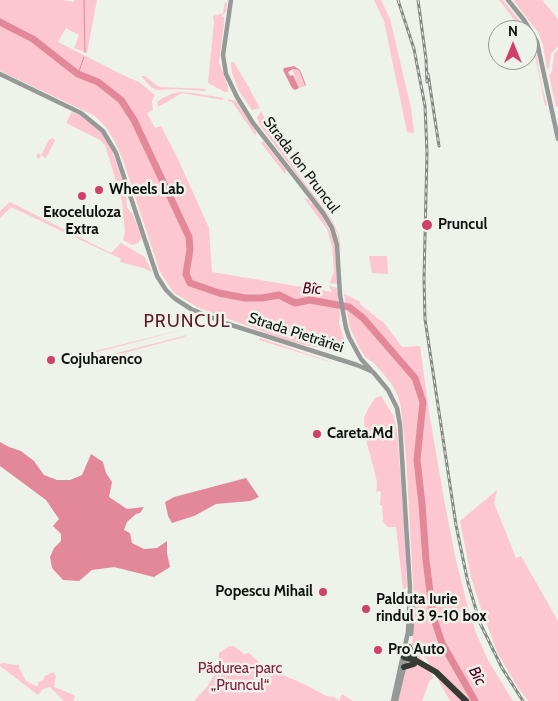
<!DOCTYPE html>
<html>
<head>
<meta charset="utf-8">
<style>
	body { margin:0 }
	#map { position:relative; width:558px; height:701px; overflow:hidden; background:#edf2eb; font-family:Cabin,sans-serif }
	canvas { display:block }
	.north { position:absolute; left:488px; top:20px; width:50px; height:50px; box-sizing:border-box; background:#edf2eb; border:1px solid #959893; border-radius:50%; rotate:0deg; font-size:14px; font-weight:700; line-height:20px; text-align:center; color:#111210 }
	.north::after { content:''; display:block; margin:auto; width:18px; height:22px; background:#d0416a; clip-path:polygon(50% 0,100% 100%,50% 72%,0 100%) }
</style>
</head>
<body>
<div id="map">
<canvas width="558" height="701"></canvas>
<div class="north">N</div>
</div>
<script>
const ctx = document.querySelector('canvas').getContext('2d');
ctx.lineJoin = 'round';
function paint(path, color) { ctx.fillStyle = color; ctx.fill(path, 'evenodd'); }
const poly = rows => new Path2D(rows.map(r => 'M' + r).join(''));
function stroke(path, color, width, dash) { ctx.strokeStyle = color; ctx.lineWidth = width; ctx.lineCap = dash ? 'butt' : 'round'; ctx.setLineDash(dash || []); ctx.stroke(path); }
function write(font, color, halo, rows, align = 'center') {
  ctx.font = font + ' Cabin,sans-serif'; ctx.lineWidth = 5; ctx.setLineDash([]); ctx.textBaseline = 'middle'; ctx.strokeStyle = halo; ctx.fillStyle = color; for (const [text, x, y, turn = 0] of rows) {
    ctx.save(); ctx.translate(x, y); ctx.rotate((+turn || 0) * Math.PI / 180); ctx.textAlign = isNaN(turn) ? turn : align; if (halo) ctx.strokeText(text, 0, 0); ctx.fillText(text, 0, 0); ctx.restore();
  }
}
const green = poly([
	[0,0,62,0,74,2,74,0,97,0,87,53,74,48,79,35,66,28,58,42,127,77,139,82,155,95,152,101,153,110,147,113,155,128,161,126,177,157,209,228,212,272,332,292,329,286,337,288,340,315,339,323,344,340,334,350,314,347,285,340,199,308,174,293,160,272,123,160,114,140,105,126,95,116,0,71],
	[374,0,381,0,390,19,411,108,414,133,407,132,384,21],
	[499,0,503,0,522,24,516,22],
	[513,0,542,0,558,19,558,46,551,54,549,68,547,69,543,45,538,32],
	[225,2,227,4,226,12,221,16,224,17,224,23,219,62,228,87,228,92,225,92,208,83,214,22,213,16,223,13],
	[528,34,534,44,536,53,542,87,547,105,545,106,533,45],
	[558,49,558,107,556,107,549,75,552,71,554,54],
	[234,62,248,86,260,108,252,110,239,91,232,73,231,63],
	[292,69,299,70,305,86,299,88],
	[141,76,145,76,159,87,208,89,203,91,177,89,156,90,151,87],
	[180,92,193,93,224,98,223,100,182,93,158,107,157,102,161,99,171,94],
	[228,99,236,101,256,132,256,136,232,102,228,101],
	[261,111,274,136,296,171,332,220,339,236,341,254,337,233,331,221,260,125,257,118],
	[72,112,84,117,102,131,110,146,125,187,127,207,133,215,142,238,138,243,132,245,123,240,125,232,122,201,105,145,100,140,66,123],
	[52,138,55,140,46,158,41,155,39,159,36,157,38,153,41,155,49,140],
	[263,141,286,170,285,174,261,143],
	[304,198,309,200,310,203,314,205,320,212,333,237,335,247,337,284,330,283,334,271,332,246,327,229],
	[10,202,111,253,121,243,145,257,152,272,143,268,120,262,121,259,11,207,0,218,0,211],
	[369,256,387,256,388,274,372,273],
	[344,294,359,301,361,305,385,324,402,347,420,346,430,418,444,499,455,556,467,604,476,633,488,660,513,701,450,701,427,660,412,645,414,601,406,456,401,408,398,396,391,383,374,363,365,357,359,347,350,328],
	[193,327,109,349,79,356,57,359,87,353],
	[187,335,184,337,90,362,90,360],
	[260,338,331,362,330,362,259,340],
	[381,396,393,415,397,431,404,520,407,587,405,589,403,589,396,527,388,527,382,521,383,520,382,505,380,505,381,492,377,491,376,495,377,482,375,473,365,436,364,418,368,409,375,398],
	[497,490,494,503,516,558,521,556,558,621,558,701,528,701,517,686,498,654,481,609,471,577,460,521],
	[230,646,234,646,244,654,249,653,270,673,283,675,308,686,326,696,334,697,339,701,342,694,353,701,194,701,207,687,218,668,219,653],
	[414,652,422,659,434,678,430,680,422,701,398,701,409,653],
	[3,663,16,665,19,664,19,668,26,681,36,686,38,686,38,682,43,680,45,676,53,672,56,676,54,687,74,695,75,697,73,699,75,701,64,701,50,687,43,689,38,695,0,666,0,664]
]);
const water = poly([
	[294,66,300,70,306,85,305,86,299,70,293,69,288,72,290,76,293,75,299,88,295,90,292,88,283,70,284,68],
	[0,442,9,447,21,451,34,461,44,475,57,480,70,480,82,475,91,454,103,462,106,473,112,482,109,497,127,509,144,507,140,513,136,514,127,522,124,530,130,533,132,543,144,549,157,548,167,541,167,553,170,567,154,577,114,567,92,570,79,581,63,580,52,568,50,557,54,548,61,541,61,534,53,526,59,519,46,500,0,466],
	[246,478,259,497,250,501,216,504,194,516,172,523,168,516,165,502,174,497]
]);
const stream = poly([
	[84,0,85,52],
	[78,74,84,57]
]);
const river = poly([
	[0,22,33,39,70,68,78,74,98,82,121,100,134,120,189,237,190,249,186,274,190,283,219,293,245,298,262,298,279,295,295,303,310,300,349,307,363,318,415,378,423,402,417,460,422,504,426,560,433,616,442,643,475,701]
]);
const minor = poly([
	[231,0,223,55,226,74,237,97,253,123,323,213,332,228,337,245,340,295,346,328,349,337,361,359,371,370],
	[508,0,524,20,537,42,558,139],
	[0,74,81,113,103,131,116,153,157,276,166,290,174,298,191,309,225,323,357,365,373,372,388,390,397,408,400,425,410,588,408,632,393,701],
	[411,634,413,610,411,594],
	[396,701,409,646]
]);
const highway = poly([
	[409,647,415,660],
	[404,657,415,660,436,672,466,701],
	[404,667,414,664]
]);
const rail = poly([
	[398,0,414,49,425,106,427,153,424,278,425,319,456,525,468,583,480,623,502,668,523,701],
	[418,0,426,59,427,82],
	[428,74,439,146]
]);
const markers = [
	[99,190,5,"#d0416a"],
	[82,196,5,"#d0416a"],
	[427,225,6,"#d0416a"],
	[51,360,5,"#d0416a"],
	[317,434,5,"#d0416a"],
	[323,592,5,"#d0416a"],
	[366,609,5,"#d0416a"],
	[378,650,5,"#d0416a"]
];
const streetNames = [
	["Strada Ion Pruncul",301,165,53],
	["Strada Pietrăriei",296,333,18]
];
const poiNames = [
	["Wheels Lab",109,190],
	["Eкoceluloza",82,213,"center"],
	["Extra",82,230,"center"],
	["Pruncul",438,225],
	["Cojuharenco",61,360],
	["Careta.Md",327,434],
	["Popescu Mihail",313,592,"right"],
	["Palduta Iurie",376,600],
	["rindul 3 9-10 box",376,617],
	["Pro Auto",388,650]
];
const parkNames = [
	["Pădurea-parc",240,669],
	["„Pruncul“",240,686]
];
const waterNames = [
	["Bîc",312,289,3],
	["Bîc",477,676,61]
];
const quarterNames = [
	["PRUNCUL",187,322]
];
paint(green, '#fcc7d0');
paint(water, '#e3889a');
stroke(stream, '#e3889a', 1);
stroke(river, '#e3889a', 7);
stroke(minor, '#979996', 4.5);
stroke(highway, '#363a35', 6);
stroke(rail, '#858884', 3);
stroke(rail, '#edf2eb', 1, [4]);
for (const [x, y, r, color] of markers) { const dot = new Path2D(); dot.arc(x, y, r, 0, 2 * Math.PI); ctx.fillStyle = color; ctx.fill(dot); stroke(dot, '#edf2eb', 2); }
write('15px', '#111210', '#edf2eb', streetNames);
write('bold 15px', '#111210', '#edf2eb', poiNames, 'left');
write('15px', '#861c3d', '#edf2eb', parkNames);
write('italic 16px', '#560422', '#edf2eb', waterNames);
ctx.letterSpacing = '1px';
write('18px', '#5c182b', '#edf2eb', quarterNames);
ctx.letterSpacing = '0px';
</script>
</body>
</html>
